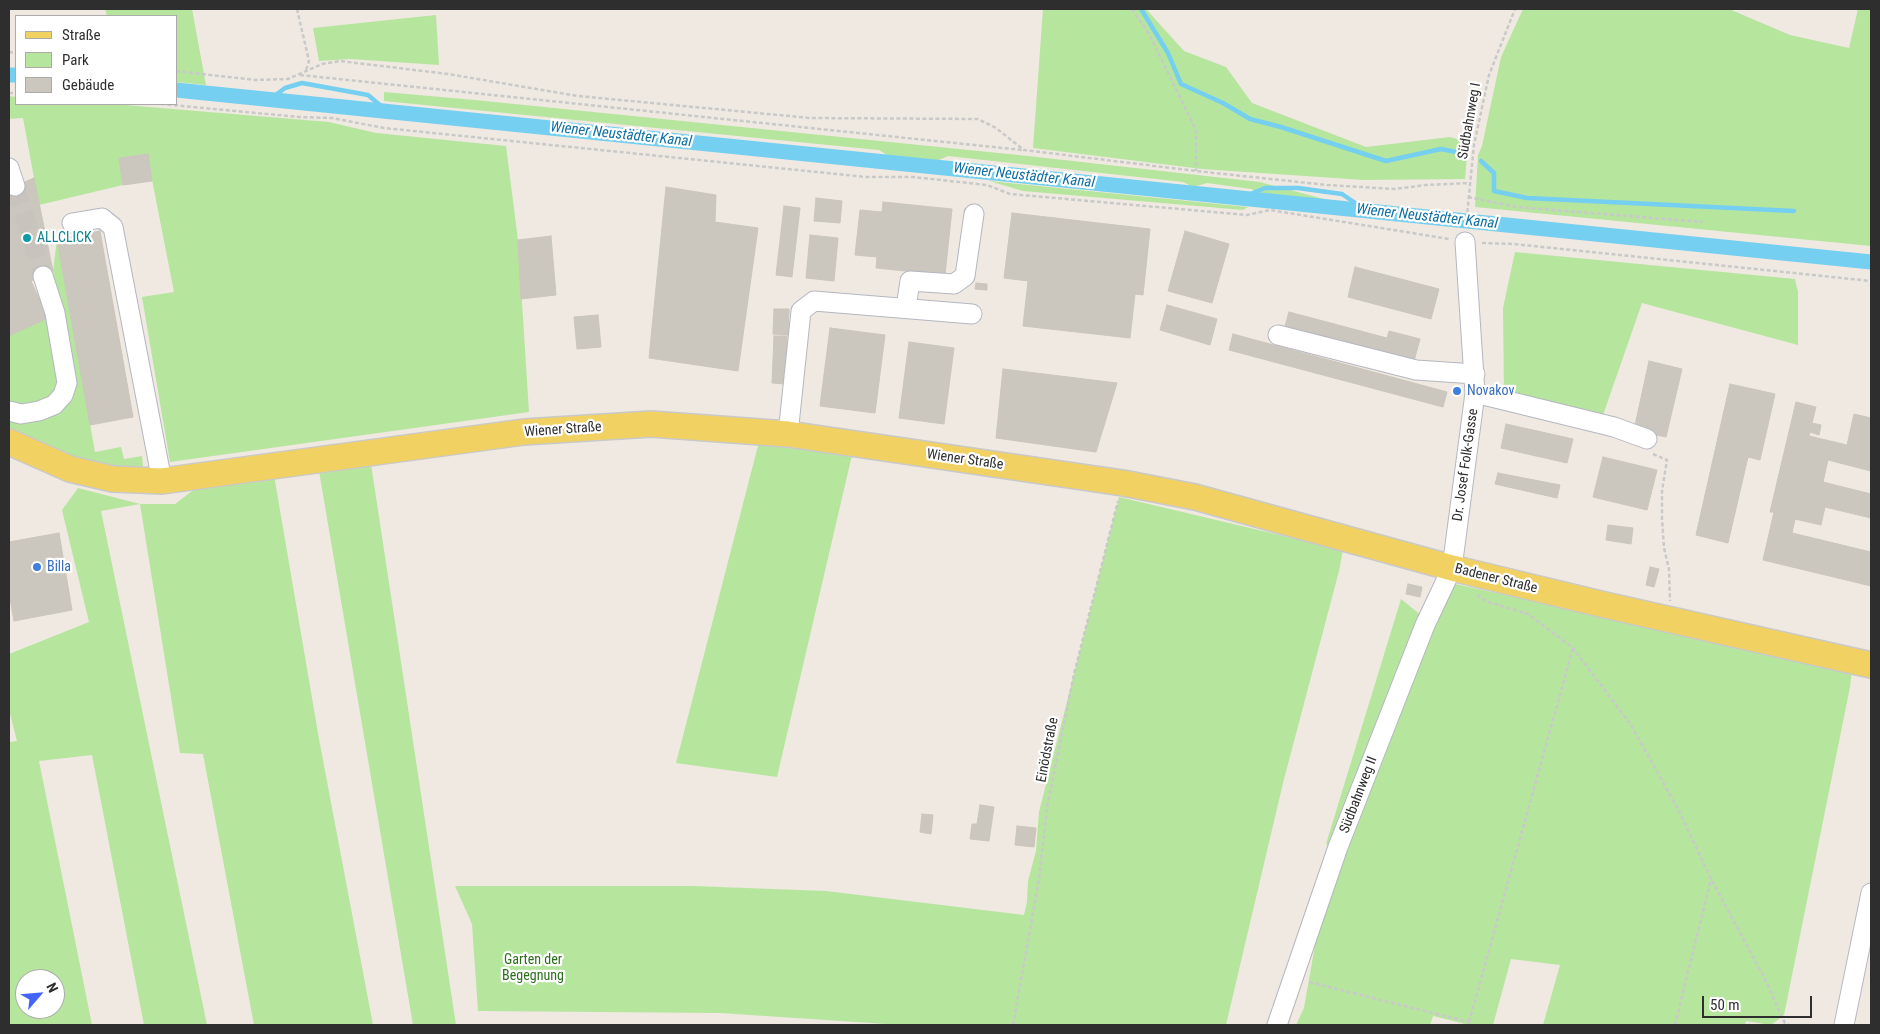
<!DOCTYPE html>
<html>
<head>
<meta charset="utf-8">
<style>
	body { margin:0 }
	#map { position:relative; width:1880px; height:1034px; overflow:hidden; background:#efe9e1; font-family:"Roboto Condensed",sans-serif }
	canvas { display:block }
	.frame { position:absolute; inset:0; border:10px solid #2e2e2e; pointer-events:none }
	.legend { position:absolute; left:15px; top:15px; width:162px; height:90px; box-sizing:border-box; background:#fff; border:1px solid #ababab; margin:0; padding:6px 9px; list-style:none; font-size:15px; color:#2e2e2e }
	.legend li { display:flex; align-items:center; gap:10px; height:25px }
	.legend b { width:25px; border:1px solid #ababab }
	.north { position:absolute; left:15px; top:969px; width:50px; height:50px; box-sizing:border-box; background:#fff; border:1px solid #ababab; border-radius:50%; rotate:63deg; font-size:14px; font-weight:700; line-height:20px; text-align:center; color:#2e2e2e }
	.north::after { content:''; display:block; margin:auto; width:18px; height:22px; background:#4264fb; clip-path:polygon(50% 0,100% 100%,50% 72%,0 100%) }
	.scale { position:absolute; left:1702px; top:996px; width:110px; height:22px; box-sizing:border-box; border:2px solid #2e2e2e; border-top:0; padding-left:6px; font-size:15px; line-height:18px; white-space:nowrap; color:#2e2e2e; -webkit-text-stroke:4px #fff; paint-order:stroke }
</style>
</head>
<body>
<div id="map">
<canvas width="1880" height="1034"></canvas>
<div class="frame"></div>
<ul class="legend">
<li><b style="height:6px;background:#f2d163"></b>Straße</li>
<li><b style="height:14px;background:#b6e59e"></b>Park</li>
<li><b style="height:14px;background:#cbc7bf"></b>Gebäude</li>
</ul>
<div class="north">N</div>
<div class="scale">50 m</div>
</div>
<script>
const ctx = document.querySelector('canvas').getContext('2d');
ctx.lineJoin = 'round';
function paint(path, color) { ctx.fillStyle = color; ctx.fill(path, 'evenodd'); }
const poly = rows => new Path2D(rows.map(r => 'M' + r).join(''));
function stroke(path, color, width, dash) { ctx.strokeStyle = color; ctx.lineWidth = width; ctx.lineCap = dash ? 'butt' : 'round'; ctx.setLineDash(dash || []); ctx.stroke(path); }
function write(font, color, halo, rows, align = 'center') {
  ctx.font = font + ' "Roboto Condensed",sans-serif'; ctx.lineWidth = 4.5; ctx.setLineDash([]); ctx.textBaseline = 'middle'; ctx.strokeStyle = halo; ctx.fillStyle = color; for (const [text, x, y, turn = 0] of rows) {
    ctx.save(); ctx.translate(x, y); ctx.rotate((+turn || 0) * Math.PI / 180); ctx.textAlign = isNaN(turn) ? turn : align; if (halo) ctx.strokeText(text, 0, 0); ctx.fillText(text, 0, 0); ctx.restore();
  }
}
const green = poly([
	[105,9,192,9,206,85,176,82,176,16,107,16],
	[1043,9,1146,9,1184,51,1226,67,1252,103,1366,147,1450,137,1468,142,1465,179,1364,180,1202,169,1033,148],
	[1523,9,1729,9,1790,35,1849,48,1858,9,1871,9,1871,246,1475,207,1478,155,1482,146,1501,57],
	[436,15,439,65,350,59,319,61,313,28],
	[384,92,475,100,1028,156,1260,182,1339,203,1267,197,1251,189,1207,183,1193,187,1183,182,948,156,932,163,895,160,879,150,384,101],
	[9,96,16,97,16,104,113,104,329,122,376,133,506,146,518,240,529,412,170,462,142,297,174,292,147,154,119,158,123,185,39,205,23,118,9,119],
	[989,181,1248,207,1243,210,1023,191],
	[57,239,95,452,121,447,124,459,142,456,143,466,137,470,89,465,9,430,9,418,13,420,73,384,53,271],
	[1515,252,1795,279,1798,292,1798,345,1642,303,1603,415,1504,395,1503,308],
	[48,318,61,383,56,393,36,405,9,404,9,336],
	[760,438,852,455,777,777,676,763],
	[371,464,456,1025,413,1025,319,471],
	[274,475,319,739,373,1025,254,1025,203,754,180,753,140,504,101,511,207,1025,144,1025,92,755,39,761,92,1025,9,1025,9,742,17,741,9,710,9,654,89,622,62,510,78,488,140,504,175,504,200,485],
	[25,979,55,979,55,1009,25,1009],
	[1119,497,1343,550,1339,571,1283,783,1226,1025,902,1025,720,1013,478,1011,472,924,455,886,693,886,826,891,1024,915,1027,902,1028,881,1036,851,1039,812],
	[1455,584,1852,668,1850,687,1784,1015,1771,1025,1746,1021,1745,1025,1543,1025,1560,965,1511,959,1493,1025,1465,1025,1465,1024,1433,1016,1430,1025,1296,1025,1304,1008,1332,848,1326,844,1401,599,1422,616]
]);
const stream = poly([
	[1141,9,1168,53,1181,84,1223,103,1250,119,1281,127,1386,161,1441,149,1466,154],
	[269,100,285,88,302,83,368,95,387,111],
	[1481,161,1494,173,1494,191,1527,198,1794,211],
	[1241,198,1265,188,1298,188,1342,194,1367,211]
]);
const canal = poly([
	[9,75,16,75],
	[176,90,1871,262]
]);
const building = poly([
	[148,154,152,181,123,185,119,158,148,154],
	[34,178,53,271,31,281,48,318,9,336,9,189,34,178],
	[666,187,716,195,715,222,758,228,738,371,649,358,666,187],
	[816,198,842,201,840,223,814,221,816,198],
	[883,202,952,209,945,275,876,268,877,257,855,255,860,210,882,212,883,202],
	[784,206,800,208,792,277,776,275,784,206],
	[1012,213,1150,229,1143,295,1135,294,1130,338,1023,326,1028,281,1004,278,1012,213],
	[100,231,133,417,90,425,57,239,100,231],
	[1185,231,1229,244,1212,303,1168,291,1185,231],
	[810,235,838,238,834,281,806,278,810,235],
	[551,236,556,295,521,299,518,240,551,236],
	[1355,267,1439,289,1431,319,1348,297,1355,267],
	[976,283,987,284,987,290,975,289,976,283],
	[1167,305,1217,319,1210,345,1160,330,1167,305],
	[774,309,789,309,788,335,773,334,774,309],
	[1289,312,1387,338,1389,331,1420,339,1414,361,1285,326,1289,312],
	[598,315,601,347,577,349,574,317,598,315],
	[830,328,885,335,875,413,820,406,830,328],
	[1233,334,1447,392,1443,407,1229,350,1233,334],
	[774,336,787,336,785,384,772,383,774,336],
	[909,342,954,348,944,424,899,418,909,342],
	[1649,361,1682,369,1666,437,1634,430,1649,361],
	[1003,369,1117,383,1096,452,996,438,1003,369],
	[1730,384,1775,394,1760,460,1748,457,1728,543,1696,535,1730,384],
	[1796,402,1816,407,1812,423,1821,425,1819,435,1810,432,1809,436,1847,445,1854,414,1871,418,1871,471,1828,460,1823,482,1871,494,1871,518,1825,507,1821,525,1795,519,1792,533,1871,552,1871,586,1763,560,1774,512,1770,512,1796,402],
	[1506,424,1573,439,1567,463,1501,448,1506,424],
	[1603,457,1657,470,1647,510,1593,497,1603,457],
	[1498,473,1560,485,1557,498,1495,484,1498,473],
	[1608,525,1633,528,1631,544,1606,540,1608,525],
	[59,533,72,610,14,621,9,593,9,542,59,533],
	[1650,567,1659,569,1654,587,1646,585,1650,567],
	[1408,584,1422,587,1420,597,1406,594,1408,584],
	[980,805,994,807,989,841,970,839,972,824,977,824,980,805],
	[922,814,933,815,931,834,920,832,922,814],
	[1017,826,1036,828,1034,847,1015,845,1017,826]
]);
const minorTunnel = poly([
	[15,186,43,276]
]);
const path = poly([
	[297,9,309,61,306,70],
	[1132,9,1149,34,1196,130,1196,171],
	[9,52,16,53],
	[176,71,255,80,288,79,322,64,340,61,448,74,578,96,810,118,978,119,996,128,1024,150,1196,171,1327,185,1395,189,1426,185,1470,183],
	[300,75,1022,150],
	[9,93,16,93],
	[161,104,299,117,332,118,384,128,866,177,913,177,987,185,1010,194,1247,215,1270,210,1449,239],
	[1468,197,1517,207,1703,222],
	[1466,225,1474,145,1489,75,1515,9],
	[1482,243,1514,244,1871,281],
	[1653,454,1667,460,1662,491,1662,518,1664,548,1669,569,1670,601],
	[1477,595,1488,602,1528,614,1573,648,1631,725,1679,811,1711,879,1765,979,1781,1015,1785,1023,1789,1025],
	[1309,982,1469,1022,1470,1025],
	[1469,1022,1573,648],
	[1013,1025,1039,879,1047,808,1074,674,1118,501],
	[1675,1025,1711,879]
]);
const minor = poly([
	[9,168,15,186],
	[72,223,102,218,113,227,162,481],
	[906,308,910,281,954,284,965,276,974,214],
	[1278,335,1416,370,1475,374],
	[1475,393,1614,427,1647,439],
	[9,411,21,414,39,411,54,405,63,395,67,383,55,313,43,276],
	[788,434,801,311,814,301,972,314],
	[1277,1025,1338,847,1425,625,1452,568,1475,393,1465,242],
	[1844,1025,1871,893]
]);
const major = poly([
	[9,442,70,469,113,479,162,481,524,432,651,424,788,434,1123,483,1195,497,1452,568,1601,604,1871,665]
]);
const markers = [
	[27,238,5,"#0f9aa8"],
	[1457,391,5,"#3f7fe0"],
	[37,567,5,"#3f7fe0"]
];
const streetNames = [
	["Südbahnweg I",1470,121,-80],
	["Wiener Straße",563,430,-4],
	["Wiener Straße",965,460,8],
	["Dr. Josef Folk-Gasse",1466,465,-82],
	["Badener Straße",1496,579,14],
	["Einödstraße",1048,750,-79],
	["Südbahnweg II",1359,795,-69]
];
const cultureNames = [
	["ALLCLICK",37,238]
];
const shopNames = [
	["Novakov",1467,391],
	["Billa",47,567]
];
const parkNames = [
	["Garten der",533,960],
	["Begegnung",533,976]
];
const waterNames = [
	["Wiener Neustädter Kanal",621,135,6],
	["Wiener Neustädter Kanal",1024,176,6],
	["Wiener Neustädter Kanal",1427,217,6]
];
paint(green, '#b6e59e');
stroke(stream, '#75cff0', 4.5);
stroke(canal, '#75cff0', 15);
paint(building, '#cbc7bf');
stroke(building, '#cbc5ba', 1);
stroke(minorTunnel, '#c8c4bd', 19, [19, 9]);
stroke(minor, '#b4b7c1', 21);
stroke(major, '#c9c9c9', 28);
stroke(path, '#c9c9c9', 2.5, [4, 2.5]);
stroke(minor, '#fff', 19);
stroke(major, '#f2d163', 25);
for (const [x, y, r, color] of markers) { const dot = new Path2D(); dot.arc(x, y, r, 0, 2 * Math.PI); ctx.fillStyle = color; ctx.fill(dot); stroke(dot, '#fff', 2); }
write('14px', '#2e2e2e', '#fff', streetNames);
write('14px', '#0d838f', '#fff', cultureNames, 'left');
write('14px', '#366cbe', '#fff', shopNames, 'left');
write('14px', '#2c6e1b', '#fff', parkNames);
write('italic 15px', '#0d6fa3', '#fff', waterNames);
</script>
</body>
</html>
